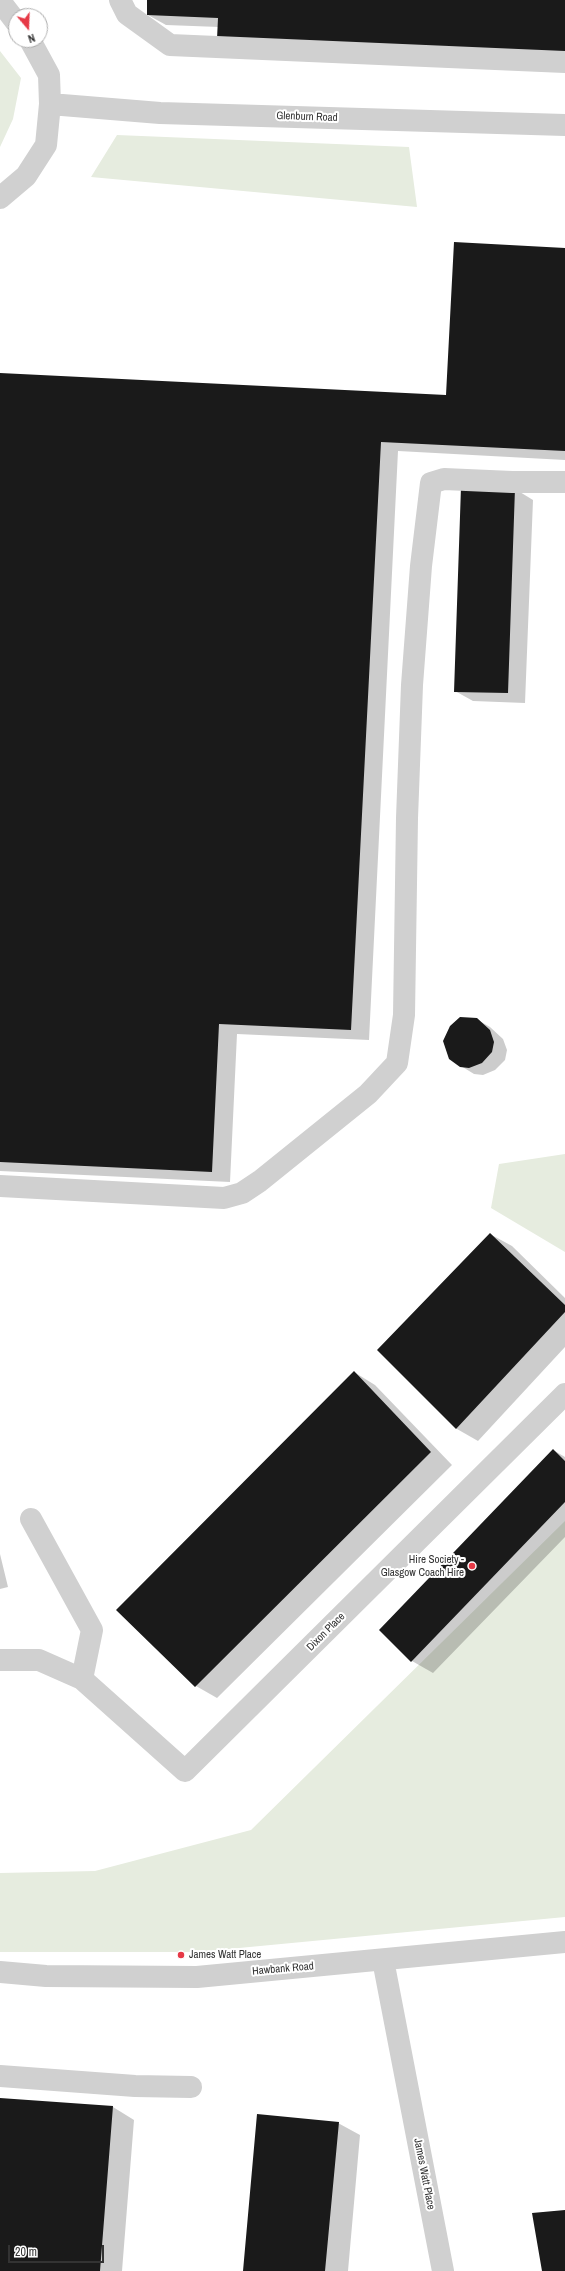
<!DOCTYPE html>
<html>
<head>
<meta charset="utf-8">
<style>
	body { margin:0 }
	#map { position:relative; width:565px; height:2271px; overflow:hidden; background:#fff; font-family:"Archivo Narrow",sans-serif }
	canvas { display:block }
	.north { position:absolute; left:8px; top:8px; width:40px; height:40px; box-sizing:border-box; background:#fff; border:1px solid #adadad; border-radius:50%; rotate:161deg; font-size:11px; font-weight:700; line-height:16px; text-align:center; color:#333 }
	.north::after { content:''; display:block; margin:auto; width:14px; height:18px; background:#e63946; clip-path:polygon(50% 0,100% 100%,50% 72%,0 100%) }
	.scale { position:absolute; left:8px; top:2245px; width:96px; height:18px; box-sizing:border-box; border:2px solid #333; border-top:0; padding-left:5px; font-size:12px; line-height:14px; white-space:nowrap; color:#333; -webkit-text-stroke:3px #fff; paint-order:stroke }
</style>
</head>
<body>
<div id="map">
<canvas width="565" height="2271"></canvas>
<div class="north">N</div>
<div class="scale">20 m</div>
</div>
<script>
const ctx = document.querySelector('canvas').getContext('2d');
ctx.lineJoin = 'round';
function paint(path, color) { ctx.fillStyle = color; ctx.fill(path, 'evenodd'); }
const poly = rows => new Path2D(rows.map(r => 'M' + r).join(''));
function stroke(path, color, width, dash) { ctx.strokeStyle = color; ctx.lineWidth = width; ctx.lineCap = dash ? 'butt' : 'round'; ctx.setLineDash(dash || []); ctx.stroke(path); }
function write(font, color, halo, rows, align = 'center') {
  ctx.font = font + ' "Archivo Narrow",sans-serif'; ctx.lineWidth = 4; ctx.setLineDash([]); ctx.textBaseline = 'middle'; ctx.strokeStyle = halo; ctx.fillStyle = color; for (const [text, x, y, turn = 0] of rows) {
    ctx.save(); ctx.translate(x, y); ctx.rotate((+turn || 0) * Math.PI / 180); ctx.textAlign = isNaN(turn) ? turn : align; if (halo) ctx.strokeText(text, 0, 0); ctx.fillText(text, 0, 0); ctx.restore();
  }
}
const green = poly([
	[0,51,21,78,13,119,0,147],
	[117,135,409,147,417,207,91,177],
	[565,1154,565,1252,491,1208,499,1164],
	[565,1521,565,1917,197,1952,0,1952,0,1873,95,1871,251,1830]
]);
const shadow = poly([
	[148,0,565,0,219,27,166,25,148,15],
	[565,249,565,460,398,451,369,1040,237,1034,230,1182,0,1171,0,374,447,396],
	[515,489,533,500,525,703,473,701,455,691],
	[476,1019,490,1027,503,1039,507,1050,505,1060,495,1070,483,1075,474,1074,461,1066],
	[490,1234,512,1246,565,1298,565,1347,478,1441,457,1429,379,1350],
	[354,1372,375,1385,452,1465,217,1698,196,1686],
	[553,1450,565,1457,565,1537,433,1673,412,1661,380,1630],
	[0,1554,8,1587,0,1589],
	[0,2099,113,2107,134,2120,122,2271,0,2271],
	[338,2123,360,2135,348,2271,244,2271]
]);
const building = poly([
	[147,0,565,0,565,54,217,39,218,18,147,15],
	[454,242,565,248,565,451,381,442,351,1030,219,1024,212,1172,0,1162,0,373,446,395],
	[461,487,515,488,508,693,454,692],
	[460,1017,477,1018,490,1030,494,1042,492,1052,482,1063,469,1068,460,1067,449,1059,443,1041,450,1026],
	[490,1233,565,1305,565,1312,456,1429,377,1350],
	[354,1371,431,1452,195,1687,116,1610],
	[553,1449,565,1461,565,1502,411,1662,379,1630],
	[0,2098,113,2106,100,2271,0,2271],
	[257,2114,339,2122,325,2271,243,2271],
	[565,2210,565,2271,542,2271,532,2213]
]);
const minor = poly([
	[120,0,127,14,170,45,565,62],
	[0,1,16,22],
	[50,104,160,113,565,125],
	[0,198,26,176,46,145,50,104,49,75,30,40],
	[0,1186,224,1198,242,1193,260,1181,368,1094,397,1063,404,1015,407,818,412,685,421,566,431,483,444,479,512,482,565,482],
	[31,1519,92,1630,82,1679],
	[0,1660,39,1660,82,1679,185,1771,565,1394],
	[383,1960,443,2271],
	[0,1972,46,1976,197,1977,565,1942],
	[0,2076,135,2086,191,2087]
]);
const markers = [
	[472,1566,4,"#e63946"],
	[181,1955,4,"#e63946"]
];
const streetNames = [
	["Glenburn Road",307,117,2],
	["Dixon Place",326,1632,-45],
	["Hawbank Road",283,1969,-5],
	["James Watt Place",424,2174,79]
];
const poiNames = [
	["Hire Society -",464,1560],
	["Glasgow Coach Hire",464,1573],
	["James Watt Place",189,1955,"left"]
];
paint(green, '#e6ecdf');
paint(shadow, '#0003');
paint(building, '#1a1a1a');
stroke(minor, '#d0d0d0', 22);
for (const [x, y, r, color] of markers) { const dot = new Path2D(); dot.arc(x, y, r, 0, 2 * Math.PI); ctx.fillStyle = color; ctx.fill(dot); stroke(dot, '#fff', 1.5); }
write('11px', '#333', '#fff', streetNames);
write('11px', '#333', '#fff', poiNames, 'right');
</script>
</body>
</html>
